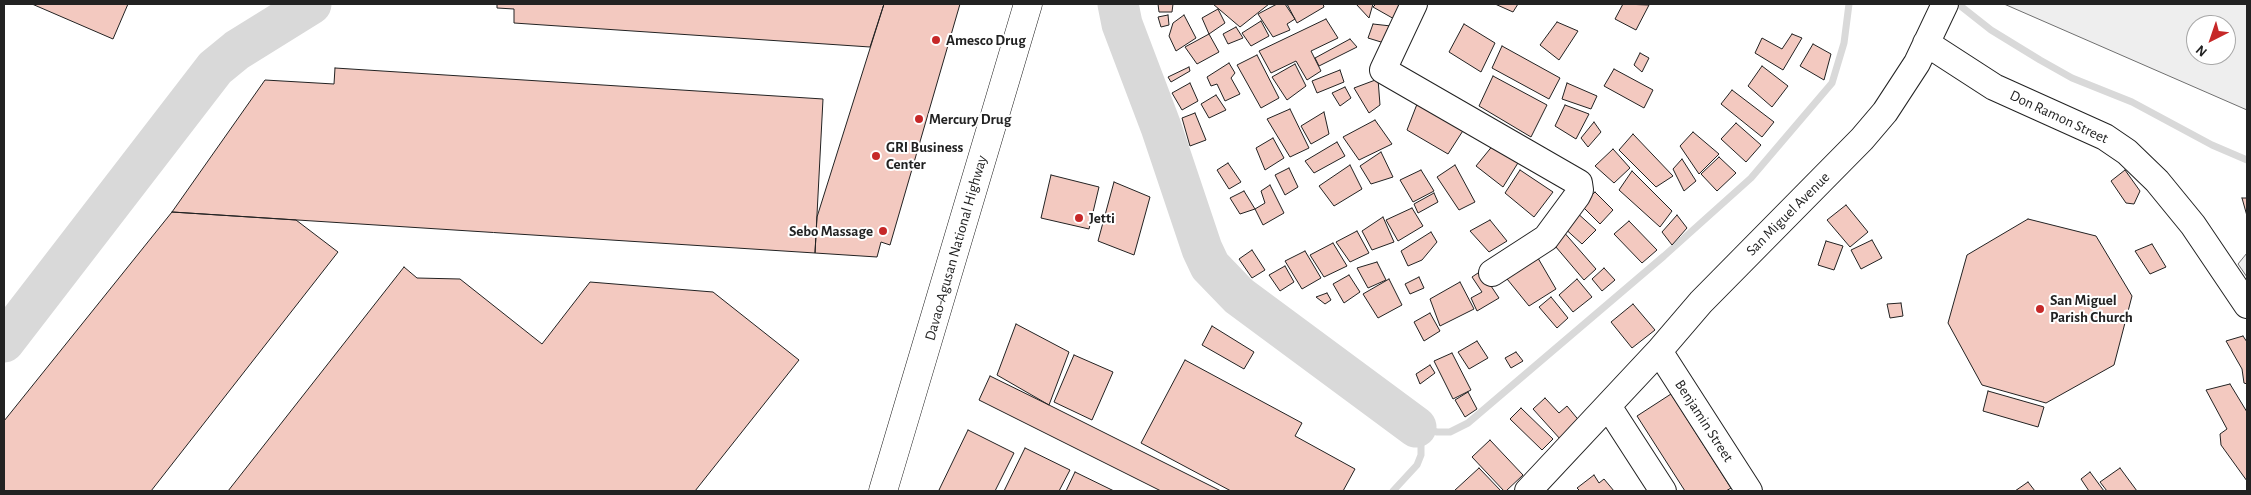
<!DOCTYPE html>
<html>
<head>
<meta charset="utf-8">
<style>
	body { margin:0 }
	#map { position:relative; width:2251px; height:495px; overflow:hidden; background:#fff; font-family:"Alegreya Sans",sans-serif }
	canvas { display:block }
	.frame { position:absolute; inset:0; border:5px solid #222; pointer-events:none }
	.north { position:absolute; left:2186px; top:15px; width:50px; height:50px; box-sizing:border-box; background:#fff; border:1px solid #a7a7a7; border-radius:50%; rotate:221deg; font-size:14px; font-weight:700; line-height:20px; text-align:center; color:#222 }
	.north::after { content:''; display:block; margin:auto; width:18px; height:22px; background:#c62828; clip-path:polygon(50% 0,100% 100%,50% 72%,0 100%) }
</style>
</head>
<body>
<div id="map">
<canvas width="2251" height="495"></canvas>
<div class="frame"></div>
<div class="north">N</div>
</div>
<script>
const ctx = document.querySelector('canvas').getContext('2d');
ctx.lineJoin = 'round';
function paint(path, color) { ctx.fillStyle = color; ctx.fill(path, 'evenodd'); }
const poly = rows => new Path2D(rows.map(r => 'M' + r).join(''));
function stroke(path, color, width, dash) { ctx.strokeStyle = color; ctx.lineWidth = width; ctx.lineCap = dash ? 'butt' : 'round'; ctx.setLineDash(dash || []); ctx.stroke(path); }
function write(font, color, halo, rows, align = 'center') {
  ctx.font = font + ' "Alegreya Sans",sans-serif'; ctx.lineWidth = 4; ctx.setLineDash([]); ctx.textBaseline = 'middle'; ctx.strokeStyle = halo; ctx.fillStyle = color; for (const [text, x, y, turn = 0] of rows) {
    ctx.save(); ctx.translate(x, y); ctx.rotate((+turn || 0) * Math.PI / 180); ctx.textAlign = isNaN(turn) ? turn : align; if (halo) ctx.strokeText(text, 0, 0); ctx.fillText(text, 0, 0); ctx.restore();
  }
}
const green = poly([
	[2004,4,2247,4,2247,110,2004,4],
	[2196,25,2226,25,2226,55,2196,55,2196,25],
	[2247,253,2247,277,2238,264,2247,253]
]);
const stream = poly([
	[1958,4,1991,30,2040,60,2072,78,2132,102,2212,145,2247,160],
	[1393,491,1417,465,1421,455,1421,445,1416,427,1437,432,1450,432,1468,423,1664,256,1751,178,1832,83,1844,43,1849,4]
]);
const river = poly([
	[1118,4,1122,24,1161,127,1202,249,1210,266,1239,296,1416,427],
	[4,342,215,68,237,50,311,4]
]);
const building = poly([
	[32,4,128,4,113,39,32,4],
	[497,4,884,4,870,47,514,23,514,9,497,8,497,4],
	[884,4,960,4,890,245,881,242,877,257,815,253,817,217,884,4],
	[1158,4,1173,4,1172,12,1159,12,1158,4],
	[1213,4,1269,4,1240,27,1213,4],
	[1277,4,1285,4,1295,19,1287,24,1290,30,1273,37,1258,14,1277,4],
	[1287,4,1323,4,1324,7,1297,23,1287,4],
	[1356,4,1373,4,1369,18,1356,4],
	[1376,4,1407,4,1403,24,1373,7,1376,4],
	[1495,4,1518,4,1513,12,1495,4],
	[1623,4,1649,5,1636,30,1615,19,1623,4],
	[1218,9,1225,23,1209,34,1202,18,1218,9],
	[1168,15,1169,25,1161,27,1158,17,1168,15],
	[1184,15,1196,38,1176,51,1169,36,1173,23,1184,15],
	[1326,19,1338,38,1311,51,1321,71,1307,80,1296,61,1271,73,1259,51,1326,19],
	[1261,21,1269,36,1251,46,1242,33,1261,21],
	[1557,22,1578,31,1559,60,1540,45,1557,22],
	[1373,24,1400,27,1394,46,1368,38,1373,24],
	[1464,24,1495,43,1481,72,1449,52,1464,24],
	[1236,27,1243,38,1228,44,1223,34,1236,27],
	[1209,34,1219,52,1197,64,1185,47,1209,34],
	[1792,34,1802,38,1783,70,1755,53,1762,38,1782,49,1792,34],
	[1350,39,1357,47,1319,66,1315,58,1350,39],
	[1813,44,1831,54,1824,80,1800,66,1813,44],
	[1502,46,1560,78,1549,99,1492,68,1502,46],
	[1640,53,1649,58,1642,72,1634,65,1640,53],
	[1257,55,1279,98,1261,108,1237,65,1257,55],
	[1229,63,1235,73,1231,78,1240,94,1225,101,1217,84,1211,86,1207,77,1229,63],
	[1295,64,1306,86,1287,100,1272,77,1295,64],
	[1762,66,1788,86,1772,107,1748,86,1762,66],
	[1189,67,1190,71,1171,82,1168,77,1189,67],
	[335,68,823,99,815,253,172,212,265,80,334,84,335,68],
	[1614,69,1653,90,1644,108,1604,86,1614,69],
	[1340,70,1344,82,1317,93,1312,81,1340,70],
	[1493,76,1547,105,1531,137,1479,106,1493,76],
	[1378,79,1380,105,1369,113,1354,88,1378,79],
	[1190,83,1198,101,1182,110,1172,93,1190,83],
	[1567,83,1597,96,1591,109,1562,99,1567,83],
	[1345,87,1351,98,1340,106,1332,93,1345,87],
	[1732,90,1774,122,1762,137,1721,104,1732,90],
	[1216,95,1226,110,1209,118,1201,104,1216,95],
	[1419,99,1466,126,1448,154,1407,130,1419,99],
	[1565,105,1589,114,1576,139,1555,126,1565,105],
	[1290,109,1309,148,1290,157,1267,119,1290,109],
	[1324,112,1329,134,1311,144,1301,126,1324,112],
	[1195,113,1206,140,1190,146,1182,118,1195,113],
	[1375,120,1392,144,1359,160,1343,137,1375,120],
	[1594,122,1601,132,1588,147,1581,138,1594,122],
	[1736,123,1761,145,1746,162,1721,139,1736,123],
	[1693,132,1719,154,1699,174,1680,146,1693,132],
	[1633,134,1673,176,1656,187,1619,150,1633,134],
	[1273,138,1284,158,1265,170,1256,148,1273,138],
	[1337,142,1345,156,1314,173,1305,161,1337,142],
	[1494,144,1521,158,1503,187,1476,166,1494,144],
	[1613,149,1630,168,1614,183,1595,166,1613,149],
	[1381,152,1393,177,1371,184,1360,166,1381,152],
	[1719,157,1736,173,1717,191,1701,174,1719,157],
	[1682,159,1696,181,1684,191,1673,169,1682,159],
	[1228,163,1241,182,1229,189,1217,170,1228,163],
	[1350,165,1362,189,1334,206,1319,186,1350,165],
	[1455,165,1475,202,1459,210,1437,177,1455,165],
	[1289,168,1298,187,1285,195,1275,175,1289,168],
	[1421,170,1434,191,1413,202,1400,180,1421,170],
	[1520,170,1553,192,1534,217,1505,193,1520,170],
	[2125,170,2140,191,2134,204,2126,203,2111,181,2125,170],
	[1632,171,1672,211,1660,227,1619,190,1632,171],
	[1051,175,1099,187,1089,229,1041,218,1051,175],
	[1114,182,1150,197,1134,255,1098,241,1114,182],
	[1270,185,1284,213,1263,225,1255,209,1265,203,1261,191,1270,185],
	[1244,191,1255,209,1240,214,1230,198,1244,191],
	[1595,192,1613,210,1600,224,1581,205,1595,192],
	[1434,193,1438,202,1418,213,1414,204,1434,193],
	[2242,198,2247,198,2247,216,2242,198],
	[1846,205,1868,232,1850,247,1827,220,1846,205],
	[1412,208,1423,226,1398,241,1386,220,1412,208],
	[1575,211,1596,230,1582,244,1562,226,1575,211],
	[172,212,296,220,338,252,151,491,4,491,4,421,172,212],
	[1677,215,1687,228,1672,245,1662,232,1677,215],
	[1383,217,1394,242,1372,250,1362,231,1383,217],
	[2028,219,2096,236,2132,296,2114,365,2046,403,1982,385,1948,323,1967,255,2028,219],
	[1490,220,1507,241,1489,252,1470,231,1490,220],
	[1629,221,1657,250,1642,263,1614,234,1629,221],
	[1562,230,1596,269,1584,280,1550,240,1562,230],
	[1357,231,1369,253,1350,262,1336,242,1357,231],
	[1431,232,1437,242,1422,260,1408,266,1401,251,1431,232],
	[1872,240,1882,258,1861,269,1851,250,1872,240],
	[1826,241,1843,246,1834,270,1818,265,1826,241],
	[1333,243,1347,266,1324,277,1310,255,1333,243],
	[2152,244,2166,267,2150,274,2135,251,2152,244],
	[1252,250,1265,270,1252,278,1239,259,1252,250],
	[1305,251,1321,278,1302,289,1285,261,1305,251],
	[1535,253,1556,289,1529,306,1503,274,1535,253],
	[1377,262,1386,280,1368,288,1357,268,1377,262],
	[1285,266,1294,282,1280,291,1269,275,1285,266],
	[404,267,417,278,460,279,542,344,590,282,713,292,799,360,695,491,228,491,404,267],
	[1604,268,1615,280,1602,291,1592,279,1604,268],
	[1481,271,1499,298,1477,311,1471,298,1482,292,1472,277,1481,271],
	[1349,275,1360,292,1344,303,1333,284,1349,275],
	[1419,277,1424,288,1410,294,1405,284,1419,277],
	[1389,279,1402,305,1378,318,1363,294,1389,279],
	[1577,279,1592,297,1573,312,1559,295,1577,279],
	[1460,282,1474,309,1440,326,1430,299,1460,282],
	[1327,293,1331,300,1325,304,1316,297,1327,293],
	[1551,297,1568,318,1557,328,1539,307,1551,297],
	[1901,303,1903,316,1890,318,1887,304,1901,303],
	[1633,304,1655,330,1632,348,1611,322,1633,304],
	[1430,313,1440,331,1424,341,1414,322,1430,313],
	[1016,324,1069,352,1049,405,997,375,1016,324],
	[1212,326,1254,352,1244,369,1202,345,1212,326],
	[2243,336,2247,342,2247,384,2244,383,2242,369,2226,341,2243,336],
	[1477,341,1488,358,1469,369,1458,352,1477,341],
	[1516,352,1523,361,1511,368,1505,358,1516,352],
	[1452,353,1471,390,1453,399,1434,361,1452,353],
	[1074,355,1113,372,1092,420,1054,402,1074,355],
	[1185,360,1302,423,1295,436,1355,469,1343,491,1231,491,1141,443,1185,360],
	[1430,365,1435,373,1420,384,1416,374,1430,365],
	[990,376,1049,405,1221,491,1161,491,979,400,990,376],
	[2230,384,2247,412,2247,481,2221,445,2220,434,2227,429,2206,390,2230,384],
	[1988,391,2044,407,2038,427,1983,411,1988,391],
	[1468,392,1477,409,1465,417,1455,400,1468,392],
	[1671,394,1731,488,1726,491,1685,491,1637,416,1671,394],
	[1545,398,1559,413,1567,406,1581,423,1561,440,1533,409,1545,398],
	[1521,408,1553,439,1542,450,1510,419,1521,408],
	[968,430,1014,453,995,491,941,491,939,490,968,430],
	[1490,440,1523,475,1506,491,1504,491,1472,457,1490,440],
	[1025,448,1070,470,1059,491,1004,491,1025,448],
	[1479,468,1501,491,1454,491,1479,468],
	[2120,468,2137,491,2107,491,2100,482,2120,468],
	[1075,472,1114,491,1066,491,1075,472],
	[2090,472,2104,491,2089,491,2081,479,2090,472],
	[1594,475,1599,483,1604,479,1614,491,1580,491,1577,488,1594,475],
	[2028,482,2035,491,2015,491,2028,482]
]);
const minor = poly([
	[1414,4,1383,70,1579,183,1580,190,1577,196,1546,238,1492,273],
	[1926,43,1994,87,2105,137,2127,152,2157,181,2193,225,2247,305],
	[1659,351,1749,491],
	[1608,406,1663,491],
	[1528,491,1659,351,1701,302,1862,139,1885,112,1917,63,1945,4]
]);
const highway = poly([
	[883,491,1028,4]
]);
const markers = [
	[936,40,5,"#c62828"],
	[919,119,5,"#c62828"],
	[876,156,5,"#c62828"],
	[1079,218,5,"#c62828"],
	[883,231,5,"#c62828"],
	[2040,309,5,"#c62828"]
];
const poiNames = [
	["Amesco Drug",946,40],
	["Mercury Drug",929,119],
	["GRI Business",886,147],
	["Center",886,164],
	["Jetti",1089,218],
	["Sebo Massage",873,231,"right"],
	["San Miguel",2050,300],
	["Parish Church",2050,317]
];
const streetNames = [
	["Don Ramon Street",2059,117,25],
	["San Miguel Avenue",1788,214,-45],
	["Davao-Agusan National Highway",956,248,-74],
	["Benjamin Street",1704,421,57]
];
paint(green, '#eee');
stroke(green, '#6f6f6f', 1);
stroke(stream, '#d9d9d9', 7);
stroke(river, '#d9d9d9', 41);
paint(building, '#f3c9c0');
stroke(building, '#222', 1);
stroke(minor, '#222', 28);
stroke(highway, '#222', 29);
stroke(minor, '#fff', 26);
stroke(highway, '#fff', 28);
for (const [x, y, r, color] of markers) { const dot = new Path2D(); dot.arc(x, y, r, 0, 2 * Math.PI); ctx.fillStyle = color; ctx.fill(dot); stroke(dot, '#fff', 2); }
write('bold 15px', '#222', '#fff', poiNames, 'left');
write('15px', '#222', '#fff', streetNames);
</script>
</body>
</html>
